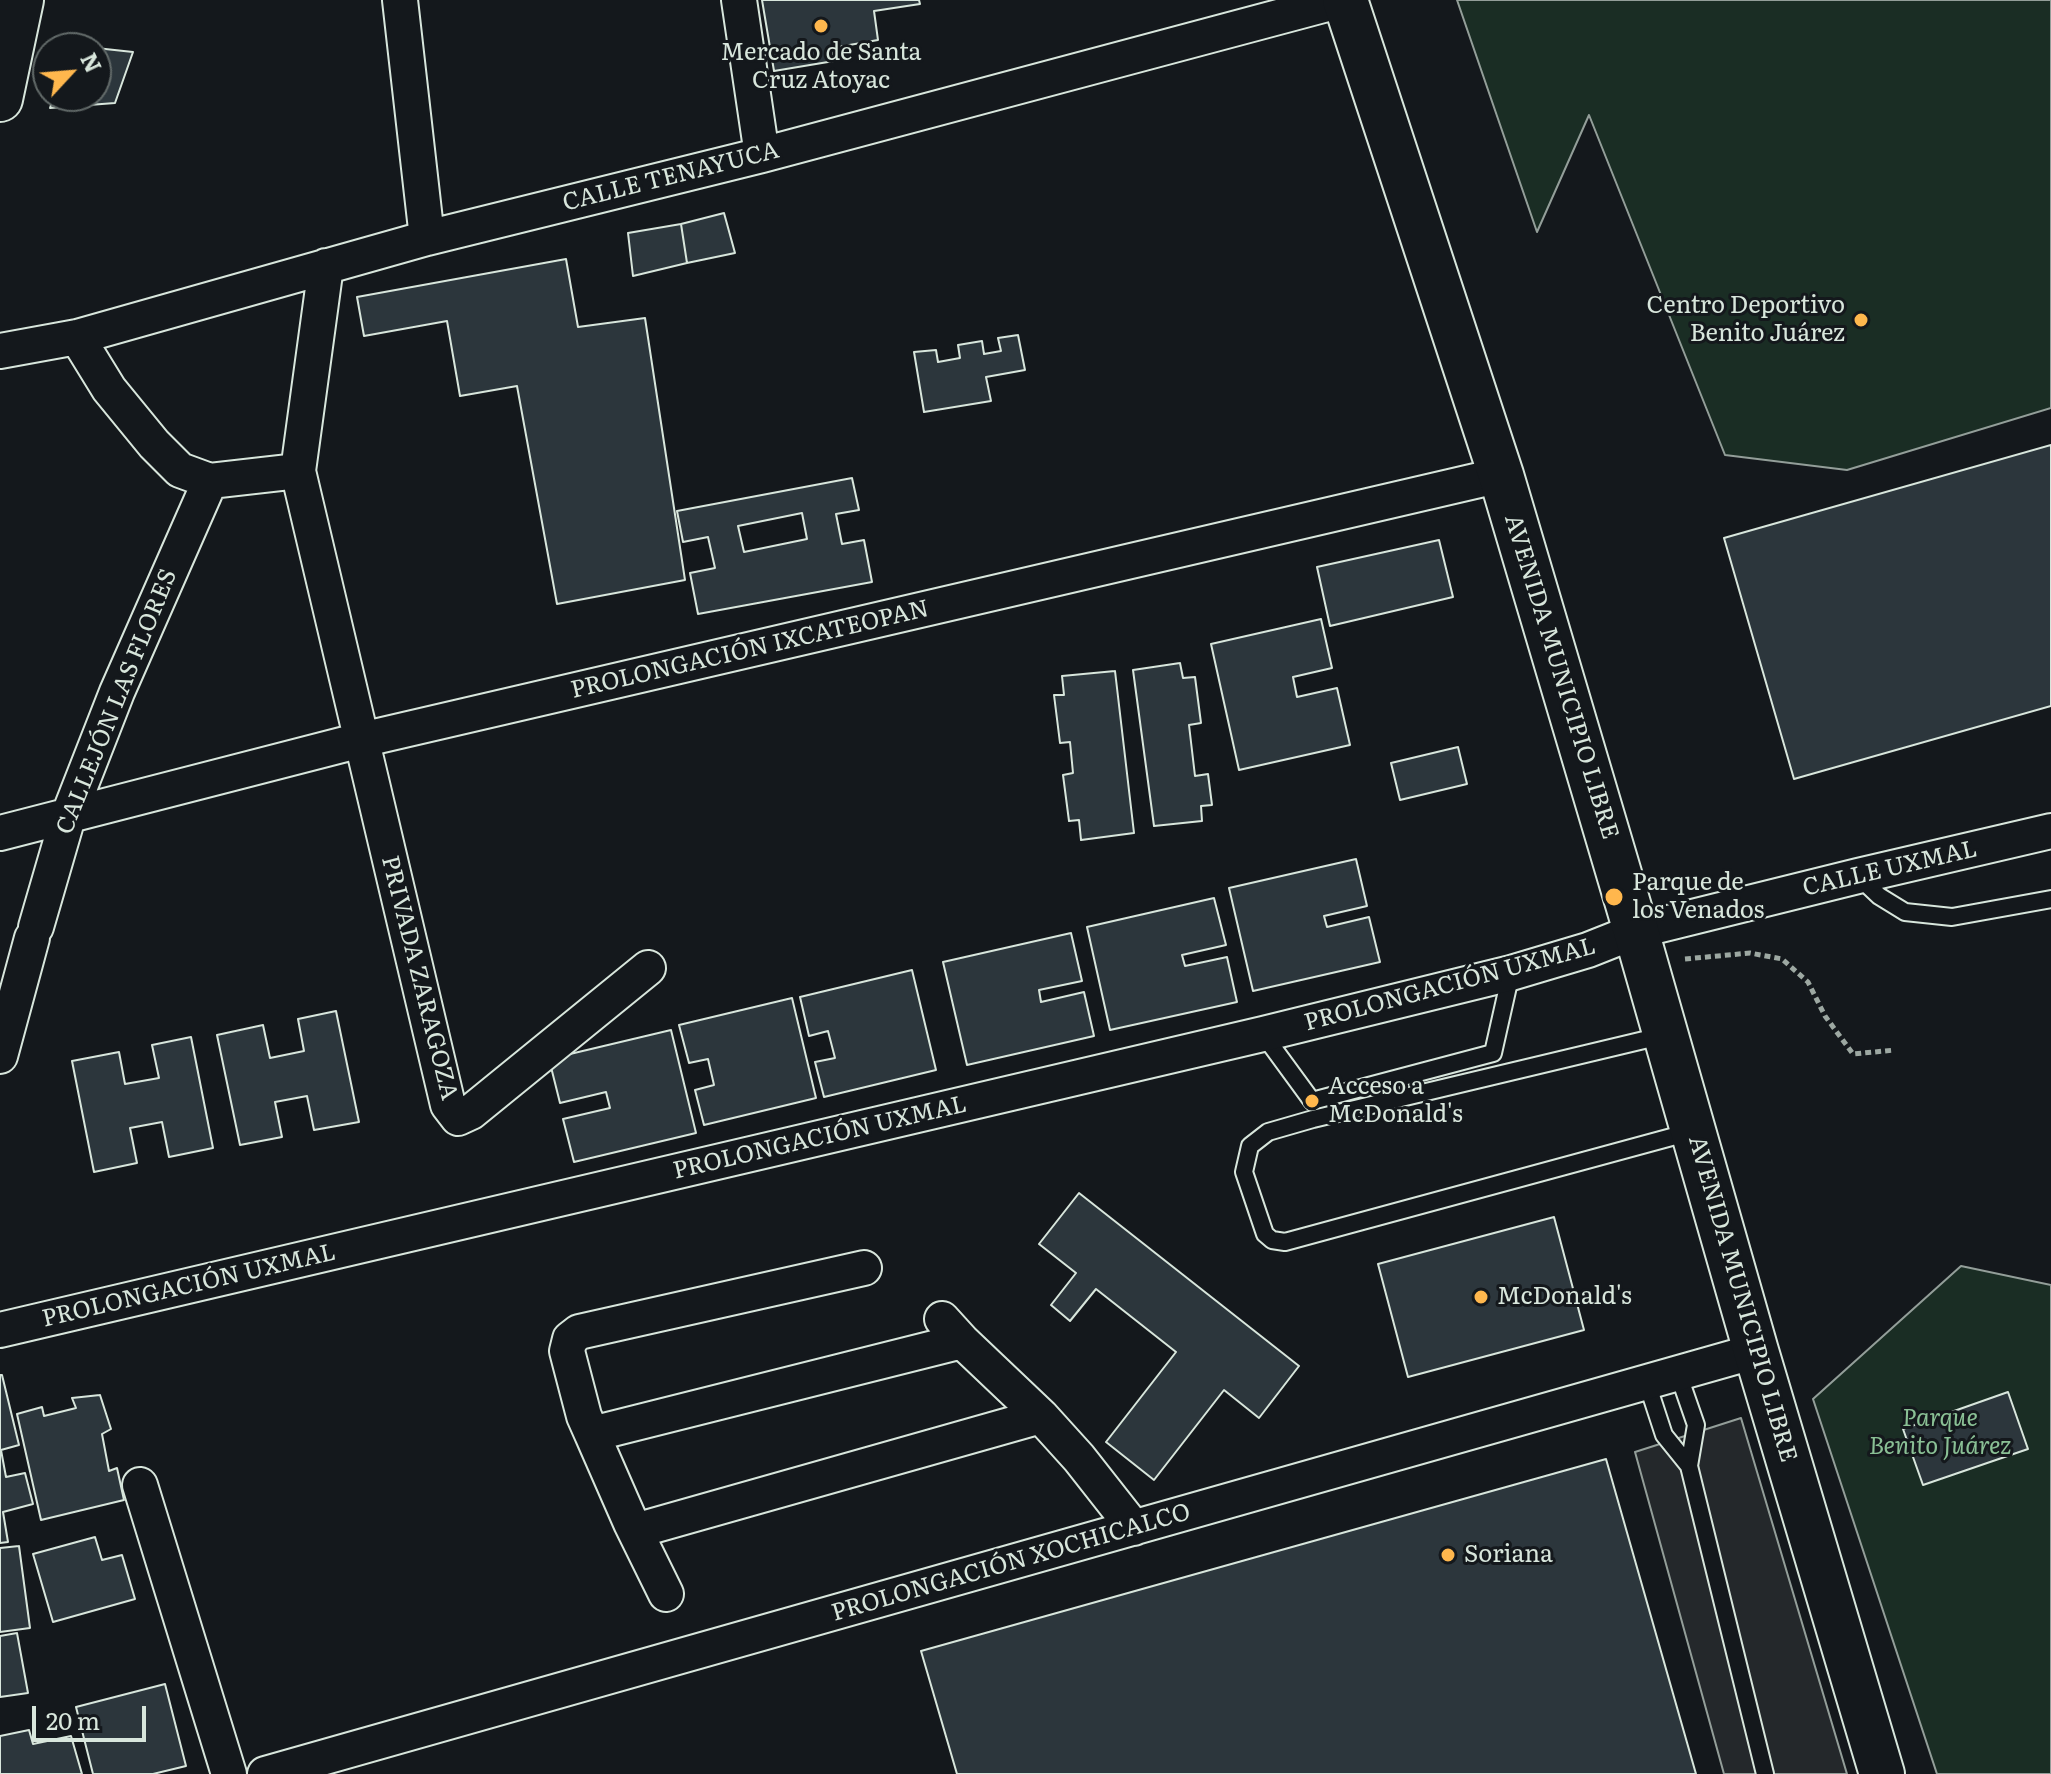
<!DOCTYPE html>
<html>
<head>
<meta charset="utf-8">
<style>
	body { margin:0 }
	#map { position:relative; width:2051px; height:1774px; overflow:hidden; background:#14181c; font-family:Literata,serif }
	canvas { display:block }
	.north { position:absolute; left:32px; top:32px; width:80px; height:80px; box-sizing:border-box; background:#14181c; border:2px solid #626a69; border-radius:50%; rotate:64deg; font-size:22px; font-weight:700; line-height:32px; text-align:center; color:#d8e6dc }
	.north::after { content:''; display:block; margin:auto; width:28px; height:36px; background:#ffb74d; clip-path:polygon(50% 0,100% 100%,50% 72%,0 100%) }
	.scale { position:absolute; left:32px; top:1706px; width:114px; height:36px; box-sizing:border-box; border:4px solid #d8e6dc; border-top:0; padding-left:10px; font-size:24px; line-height:28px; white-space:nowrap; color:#d8e6dc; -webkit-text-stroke:6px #14181c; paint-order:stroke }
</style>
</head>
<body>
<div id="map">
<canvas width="2051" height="1774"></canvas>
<div class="north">N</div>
<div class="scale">20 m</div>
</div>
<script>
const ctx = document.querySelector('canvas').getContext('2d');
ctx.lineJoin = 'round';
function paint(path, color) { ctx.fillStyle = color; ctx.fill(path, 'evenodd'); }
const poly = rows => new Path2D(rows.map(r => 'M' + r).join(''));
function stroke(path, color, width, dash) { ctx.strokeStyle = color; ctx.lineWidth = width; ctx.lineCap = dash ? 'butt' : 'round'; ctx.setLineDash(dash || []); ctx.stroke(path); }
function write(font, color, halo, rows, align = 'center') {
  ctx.font = font + ' Literata,serif'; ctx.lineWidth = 6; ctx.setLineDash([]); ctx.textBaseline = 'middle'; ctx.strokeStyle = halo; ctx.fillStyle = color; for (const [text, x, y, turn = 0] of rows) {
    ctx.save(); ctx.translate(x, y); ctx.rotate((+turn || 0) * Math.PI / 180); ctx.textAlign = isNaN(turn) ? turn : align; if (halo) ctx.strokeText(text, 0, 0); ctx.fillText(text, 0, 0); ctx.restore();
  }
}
const green = poly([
	[1457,0,2051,0,2051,408,1847,470,1725,455,1589,115,1537,232,1457,0],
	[1961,1266,2051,1285,2051,1774,1937,1774,1813,1399,1961,1266]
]);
const parking = poly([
	[1741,1418,1847,1774,1724,1774,1635,1452,1741,1418]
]);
const building = poly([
	[762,0,919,0,920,4,874,11,878,40,832,48,834,61,774,71,762,0],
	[96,48,133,52,115,103,50,108,54,96,96,96,96,48],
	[724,213,735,253,687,263,681,224,724,213],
	[681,224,687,263,633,276,628,233,681,224],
	[566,259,578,327,645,318,685,580,557,604,517,386,460,396,447,321,364,336,357,297,566,259],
	[1018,335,1025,370,986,377,991,401,924,412,914,352,936,350,938,362,960,358,958,345,982,341,984,354,1001,351,998,338,1018,335],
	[2051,445,2051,706,1794,779,1724,538,2051,445],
	[852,478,859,510,836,514,842,544,864,540,872,582,698,614,690,573,715,568,708,537,683,542,677,511,852,478],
	[802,513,807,539,744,552,738,526,802,513],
	[1439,540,1453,597,1330,626,1317,567,1439,540],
	[1321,619,1332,668,1293,677,1297,697,1337,688,1350,745,1239,770,1211,644,1321,619],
	[1180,663,1183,678,1195,677,1201,723,1189,725,1195,776,1208,774,1212,805,1201,806,1202,821,1154,826,1133,670,1180,663],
	[1115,671,1134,833,1081,840,1079,820,1069,821,1063,775,1073,773,1070,742,1060,743,1054,695,1064,695,1062,676,1115,671],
	[1458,747,1467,784,1400,800,1391,763,1458,747],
	[1356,859,1367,906,1324,916,1327,927,1369,917,1380,962,1253,991,1229,888,1356,859],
	[1214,898,1226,945,1182,955,1185,966,1227,957,1237,1002,1110,1030,1087,927,1214,898],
	[1071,933,1082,981,1039,990,1041,1002,1084,992,1094,1036,967,1065,943,962,1071,933],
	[912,970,936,1070,824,1097,815,1062,835,1058,828,1031,809,1036,800,997,912,970],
	[792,998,816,1098,704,1125,695,1090,714,1085,708,1059,689,1063,679,1025,792,998],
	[336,1011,359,1122,314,1130,307,1096,275,1102,282,1137,240,1145,217,1035,263,1025,270,1058,304,1051,298,1019,336,1011],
	[671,1030,696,1133,574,1162,563,1119,610,1108,606,1092,560,1103,549,1059,671,1030],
	[191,1037,213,1148,169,1157,162,1122,130,1128,137,1163,94,1172,72,1061,119,1052,125,1084,159,1078,152,1045,191,1037],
	[1079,1193,1299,1366,1259,1418,1224,1390,1154,1480,1106,1442,1176,1352,1096,1289,1070,1321,1051,1305,1076,1273,1039,1244,1079,1193],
	[1554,1217,1584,1330,1408,1377,1378,1264,1554,1217],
	[0,1375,2,1375,19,1445,1,1450,6,1477,25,1473,33,1504,3,1512,8,1542,0,1543,0,1375],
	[2008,1392,2028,1449,1923,1485,1903,1429,2008,1392],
	[100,1395,111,1429,102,1434,109,1471,117,1468,124,1500,41,1520,17,1414,42,1407,44,1416,76,1408,72,1398,100,1395],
	[1606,1459,1696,1774,957,1774,921,1651,1606,1459],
	[95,1537,102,1560,122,1555,135,1599,53,1622,33,1554,95,1537],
	[19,1546,30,1628,0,1632,0,1548,19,1546],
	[17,1633,28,1693,0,1697,0,1636,17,1633],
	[165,1684,186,1766,153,1774,93,1774,76,1707,165,1684],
	[29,1730,33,1744,71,1736,82,1774,0,1774,0,1736,29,1730]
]);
const path = poly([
	[1685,959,1750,953,1782,959,1808,982,1825,1016,1853,1054,1895,1050]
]);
const service = poly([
	[1859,877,1879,896,1905,912,1952,917,2051,899],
	[1263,1034,1312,1101,1493,1053,1511,973],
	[1665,1035,1313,1119,1268,1132,1250,1146,1244,1172,1265,1234,1272,1240,1285,1242,1690,1132],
	[1678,1373,1696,1425,1689,1466,1765,1774],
	[1647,1383,1664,1435,1689,1466]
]);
const minor = poly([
	[400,0,427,238],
	[739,0,762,155],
	[326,266,298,471,448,1105,458,1118,471,1112,648,968],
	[77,337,109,389,154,444,180,470,210,481],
	[0,351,77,337,427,238,762,155,1342,0],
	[0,833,361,740,1501,475],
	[36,927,68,817,117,692,210,481,298,471],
	[0,1056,32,938],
	[864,1268,579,1332,570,1339,567,1351,584,1416,592,1434,962,1341],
	[942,1319,962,1341,1041,1416,1079,1458,1134,1528],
	[0,1330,1263,1034,1511,973,1588,950,1636,931,1858,876,2051,831],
	[592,1434,631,1523,666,1594],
	[140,1485,229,1774],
	[635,1531,1041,1416],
	[265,1774,1756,1351]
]);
const primary = poly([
	[1345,0,1501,475,1636,931,1756,1351,1882,1774],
	[0,99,21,0]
]);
const markers = [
	[821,26,8,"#ffb74d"],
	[1861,320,8,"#ffb74d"],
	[1614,897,10,"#ffb74d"],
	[1312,1101,8,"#ffb74d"],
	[1481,1297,8,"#ffb74d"],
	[1448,1555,8,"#ffb74d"]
];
const poiNames = [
	["Mercado de Santa",821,53,"center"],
	["Cruz Atoyac",821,81,"center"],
	["Centro Deportivo",1845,306,"right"],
	["Benito Juárez",1845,334,"right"],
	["Parque de",1632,883],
	["los Venados",1632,911],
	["Acceso a",1328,1087],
	["McDonald's",1328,1115],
	["McDonald's",1497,1297],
	["Soriana",1464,1555]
];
const streetNames = [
	["CALLE TENAYUCA",671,177,-14],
	["PROLONGACIÓN IXCATEOPAN",750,650,-13],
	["AVENIDA MUNICIPIO LIBRE",1561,677,73],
	["CALLEJÓN LAS FLORES",117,702,-68],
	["CALLE UXMAL",1890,869,-13],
	["PRIVADA ZARAGOZA",419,978,76],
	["PROLONGACIÓN UXMAL",1450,985,-15],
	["PROLONGACIÓN UXMAL",820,1138,-13],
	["PROLONGACIÓN UXMAL",189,1286,-13],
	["AVENIDA MUNICIPIO LIBRE",1742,1299,74],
	["PROLONGACIÓN XOCHICALCO",1011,1563,-16]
];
const parkNames = [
	["Parque",1940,1419],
	["Benito Juárez",1940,1447]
];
paint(green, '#1a2d24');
stroke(green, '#939e99', 2);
paint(parking, '#24282b');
stroke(parking, '#939e99', 2);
paint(building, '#2c363c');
stroke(building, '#d8e6dc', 2);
stroke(service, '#d8e6dc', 20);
stroke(minor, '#d8e6dc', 38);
stroke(primary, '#d8e6dc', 48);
stroke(path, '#9da8a2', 5, [6, 4]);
stroke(service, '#14181c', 16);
stroke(minor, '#14181c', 34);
stroke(primary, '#14181c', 44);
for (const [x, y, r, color] of markers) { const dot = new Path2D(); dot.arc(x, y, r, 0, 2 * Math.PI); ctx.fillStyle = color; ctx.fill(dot); stroke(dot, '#14181c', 3); }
write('24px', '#d8e6dc', '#14181c', poiNames, 'left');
write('24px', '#d8e6dc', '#14181c', streetNames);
write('italic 24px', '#8ac095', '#14181c', parkNames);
</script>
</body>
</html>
